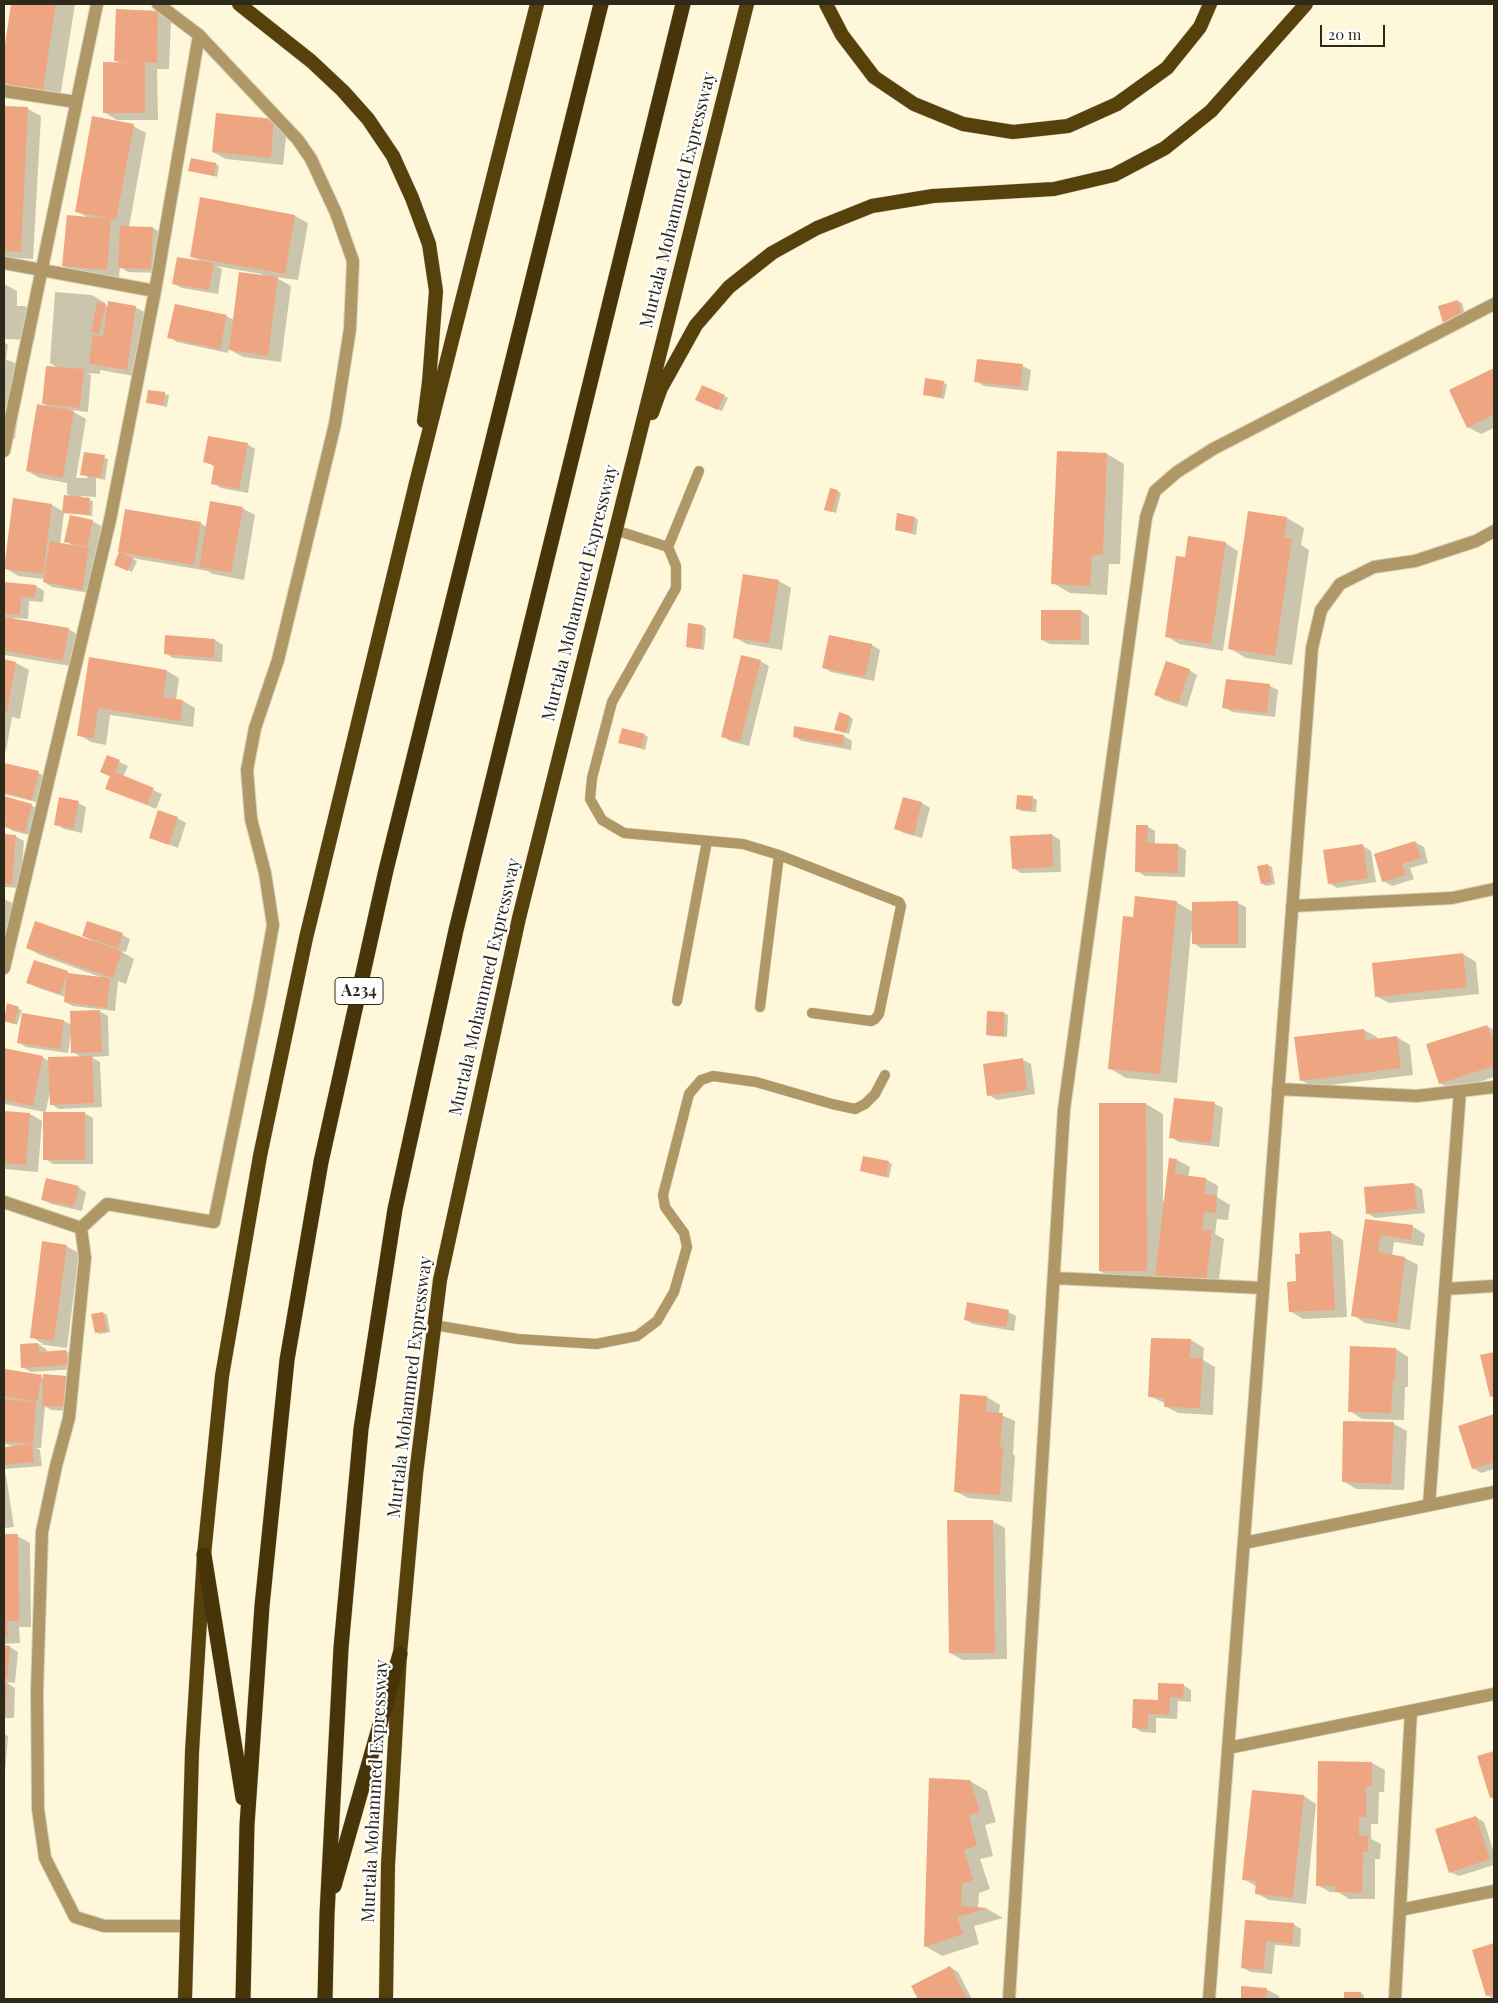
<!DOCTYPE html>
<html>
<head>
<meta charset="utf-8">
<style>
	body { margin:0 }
	#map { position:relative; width:1498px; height:2003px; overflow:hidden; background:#fef7d9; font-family:"Playfair Display",serif }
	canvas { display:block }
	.frame { position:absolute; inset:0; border:5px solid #2d2a1c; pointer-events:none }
	.scale { position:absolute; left:1320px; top:25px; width:65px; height:22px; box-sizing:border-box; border:2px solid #2d2a1c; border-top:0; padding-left:6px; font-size:15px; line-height:18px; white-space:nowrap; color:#2d2a1c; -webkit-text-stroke:4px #fff; paint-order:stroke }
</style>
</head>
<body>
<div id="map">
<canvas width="1498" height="2003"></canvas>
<div class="frame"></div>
<div class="scale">20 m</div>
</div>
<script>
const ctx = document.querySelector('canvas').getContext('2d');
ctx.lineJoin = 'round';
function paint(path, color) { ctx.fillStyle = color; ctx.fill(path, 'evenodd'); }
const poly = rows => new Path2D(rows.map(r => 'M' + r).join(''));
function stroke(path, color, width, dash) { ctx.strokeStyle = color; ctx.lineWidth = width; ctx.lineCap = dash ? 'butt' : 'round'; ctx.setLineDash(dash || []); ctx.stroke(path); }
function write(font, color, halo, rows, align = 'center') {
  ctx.font = font + ' "Playfair Display",serif'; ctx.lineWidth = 4.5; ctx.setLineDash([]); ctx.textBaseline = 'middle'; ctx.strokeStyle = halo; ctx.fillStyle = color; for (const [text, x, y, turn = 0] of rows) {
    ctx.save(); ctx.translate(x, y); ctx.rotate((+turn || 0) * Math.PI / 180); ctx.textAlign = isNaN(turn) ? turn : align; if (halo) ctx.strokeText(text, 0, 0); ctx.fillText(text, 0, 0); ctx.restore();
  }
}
const shadow = poly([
	[13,4,75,4,59,104,4,89,4,59],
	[117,10,158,12,171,19,169,69,157,69,158,120,117,120,104,112,121,64,115,60],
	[4,107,28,109,41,116,33,259,4,257],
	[274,120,287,127,283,165,226,159,213,152],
	[133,126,146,133,129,227,153,228,161,233,159,273,128,272,120,267,119,277,76,273,64,266,89,218,76,211],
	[216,164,219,166,217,177,190,170],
	[201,199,295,216,308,223,298,280,275,277,291,286,281,362,243,357,229,349,228,353,177,342,169,337,226,316,234,320,262,276,262,274,216,266,222,269,218,294,182,288,174,284,202,262,191,256],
	[4,284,17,291,17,306,24,306,36,313,35,340,4,339],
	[55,292,92,295,105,303,105,305,108,307,135,307,148,314,139,377,100,370,100,374,87,373,91,375,88,412,70,410,86,419,76,478,89,478,82,474,85,453,108,459,105,480,96,478,96,497,81,496,81,498,93,501,92,516,64,512,60,544,73,546,66,541,92,521,101,526,90,593,52,587,44,582,44,579,18,576,5,568,52,505,64,512,73,498,67,494,67,483,40,478,27,471,50,408,44,404,58,368,50,363],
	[1458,301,1462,303,1466,319,1448,325,1444,323],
	[4,342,8,345,6,360,11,361,24,368,15,439,4,438],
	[1022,366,1031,370,1028,391,984,386,976,381],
	[1494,369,1494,428,1481,434,1468,427,1450,391],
	[943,382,947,385,944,399,924,394],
	[149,391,169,395,167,407,148,403],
	[724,396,728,398,722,411,700,402],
	[247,444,255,449,248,493,221,488,213,483,215,467,205,461],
	[1107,454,1124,464,1120,564,1109,564,1107,595,1070,593,1053,583],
	[837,491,841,493,836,513,826,510],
	[242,508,255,515,244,580,213,574,208,571,132,558,137,561,132,572,115,564,120,552,200,523,207,527],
	[915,518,918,520,916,535,896,530],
	[1287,518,1304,528,1301,545,1309,550,1292,665,1246,658,1229,648],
	[1225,543,1238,551,1223,651,1179,644,1167,636,1186,559],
	[779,581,791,588,782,650,747,644,734,637],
	[4,583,36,586,44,591,43,602,29,601,28,619,13,618,13,620,68,629,81,636,76,667,4,655],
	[1081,611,1089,616,1089,645,1050,644,1042,640],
	[703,626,706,628,704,650,687,647],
	[830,636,872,645,880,650,874,681,831,672,823,667],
	[215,640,223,645,222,662,173,658,165,653],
	[90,659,167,671,179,678,176,700,183,701,195,708,193,727,110,715,106,745,91,742,79,735],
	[4,660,16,663,29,670,20,719,12,717,6,751,4,751],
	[760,661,769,666,749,746,730,741,722,736],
	[1189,670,1197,675,1187,707,1164,700,1156,695],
	[1227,680,1270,686,1278,690,1275,717,1232,712,1224,707],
	[850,717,853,719,849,734,835,729],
	[796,728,844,736,852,741,851,750,802,741,794,736],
	[644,735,648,737,645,750,620,742],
	[108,757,128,766,123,777,162,794,156,809,107,788,111,777,101,772],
	[4,764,38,773,47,777,40,803,4,794],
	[1018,797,1033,798,1037,800,1036,812,1021,811,1018,809],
	[4,798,31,805,40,810,33,836,13,831,5,826,6,819,4,818],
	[904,799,922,803,930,808,922,838,904,833,896,829],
	[78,803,86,807,82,833,64,829,56,824],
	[177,818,186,823,178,848,151,837],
	[1147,826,1155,831,1155,845,1177,845,1186,850,1185,877,1145,876,1137,871],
	[4,835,15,836,24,841,20,888,4,887],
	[1052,835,1060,840,1061,872,1021,873,1013,868],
	[1415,842,1424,847,1428,863,1410,868,1414,879,1392,886,1383,881],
	[1363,846,1371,851,1376,882,1337,888,1329,883],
	[1268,865,1272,867,1275,884,1266,886,1262,883],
	[4,899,14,904,8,936,4,935],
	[1176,902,1193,912,1238,903,1246,907,1246,948,1201,948,1193,943,1193,933,1191,932,1177,1083,1126,1078,1109,1068,1134,918],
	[83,935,122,935,130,939,126,952,120,951,134,959,126,984,118,981,115,1011,73,1006,65,1002,65,997,36,987,28,983,67,972,72,975,106,979,40,955,27,948,93,942],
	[1463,954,1476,962,1479,994,1389,1003,1376,996],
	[7,1005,22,1010,17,1025,4,1020],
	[99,1011,108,1016,109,1056,91,1057,100,1062,102,1107,59,1109,51,1104,50,1092,45,1114,84,1113,93,1118,93,1164,53,1164,45,1159,45,1112,4,1104,4,1049,42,1057,49,1061,81,1057,73,1052,71,1034,68,1053,26,1047,18,1042,64,1021,72,1025],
	[988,1012,1004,1013,1008,1015,1007,1037,991,1036,987,1034],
	[1487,1026,1494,1030,1494,1077,1452,1091,1440,1083],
	[1364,1030,1377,1037,1377,1040,1397,1037,1410,1045,1413,1075,1314,1087,1301,1080],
	[1023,1060,1031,1064,1035,1094,997,1100,989,1095],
	[1146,1104,1163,1114,1163,1201,1165,1201,1170,1159,1177,1160,1190,1167,1188,1177,1206,1179,1218,1186,1217,1197,1230,1205,1228,1220,1217,1219,1215,1234,1224,1239,1218,1288,1118,1281,1100,1271],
	[1215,1104,1223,1108,1219,1147,1179,1142,1170,1137],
	[4,1112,30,1114,42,1121,38,1172,4,1169],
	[888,1162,892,1164,889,1178,861,1171],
	[1414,1184,1422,1189,1425,1213,1375,1218,1367,1213],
	[78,1187,86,1192,82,1211,51,1204,42,1199],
	[1366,1220,1413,1227,1425,1234,1423,1246,1394,1242,1392,1256,1405,1258,1418,1265,1410,1330,1365,1323,1353,1315],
	[1330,1232,1343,1240,1347,1317,1303,1319,1290,1311,1297,1283],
	[66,1246,79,1253,67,1348,38,1344,46,1349,47,1353,66,1351,74,1356,75,1369,31,1372,22,1367,21,1345,43,1344,32,1337],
	[1008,1312,1016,1316,1014,1331,973,1324,965,1319],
	[103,1313,107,1315,110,1332,100,1334,96,1332],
	[1191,1340,1204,1348,1203,1360,1215,1367,1213,1415,1178,1413,1165,1406,1166,1404,1150,1396],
	[1396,1349,1408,1357,1408,1387,1405,1387,1404,1420,1362,1419,1350,1411],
	[1494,1353,1494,1398,1491,1396,1482,1356],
	[6,1370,44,1378,74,1411,51,1410,45,1406,41,1448,36,1448,40,1450,42,1466,4,1469,4,1449,17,1447,4,1444,4,1378],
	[987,1397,1000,1405,999,1414,1015,1421,1013,1454,1015,1456,1012,1502,968,1498,955,1491],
	[1494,1416,1494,1469,1481,1473,1473,1468,1459,1426],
	[1345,1422,1394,1424,1407,1431,1404,1490,1356,1489,1343,1481],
	[4,1473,6,1475,14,1527,4,1528],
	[992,1521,1005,1528,1007,1659,963,1660,950,1653],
	[4,1536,17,1536,30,1543,31,1627,19,1627,20,1643,4,1644],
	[4,1646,10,1647,18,1652,15,1683,5,1682,15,1688,14,1718,4,1718],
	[1183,1685,1191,1690,1191,1702,1178,1701,1177,1719,1156,1718,1156,1733,1142,1732,1134,1727,1159,1702],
	[4,1734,8,1736,4,1786],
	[1494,1752,1494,1799,1491,1797,1478,1757],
	[1319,1762,1372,1763,1385,1770,1384,1792,1379,1792,1378,1824,1371,1824,1371,1839,1381,1844,1380,1859,1375,1859,1375,1899,1349,1899,1338,1892,1330,1892,1317,1885],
	[970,1781,987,1791,996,1822,985,1825,993,1856,980,1859,990,1889,979,1893,978,1908,987,1909,1003,1918,974,1926,979,1944,942,1956,925,1946],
	[1304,1796,1316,1804,1306,1904,1269,1900,1256,1893,1257,1887,1244,1879],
	[1476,1817,1484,1822,1494,1853,1494,1865,1459,1876,1450,1872],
	[1247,1921,1293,1924,1301,1929,1300,1947,1275,1945,1272,1974,1251,1972,1243,1968],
	[1494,1944,1494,1999,1487,1995,1473,1951],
	[950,1967,958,1972,972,1999,919,1999,913,1987],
	[1243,1988,1266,1989,1279,1996,1279,1999,1242,1999],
	[1345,1993,1361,1993,1364,1995,1364,1999,1345,1999]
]);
const building = poly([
	[11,4,56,4,42,95,4,88,4,51],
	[116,9,158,11,157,63,145,62,145,113,103,113,103,62,139,63,114,61],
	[4,106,28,107,21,252,4,251],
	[216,113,274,119,271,158,212,152],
	[92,116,134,124,116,220,75,212],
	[191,158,216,163,214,176,188,171],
	[200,197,295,215,285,274,190,257],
	[67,215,111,219,107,270,62,266],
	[120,226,153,227,151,269,118,268],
	[177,257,214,263,209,290,172,284],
	[239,272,278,277,268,356,229,350],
	[1458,300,1463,317,1443,323,1438,306],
	[108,301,136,306,127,370,89,364,93,335,103,337],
	[97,302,106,304,99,334,91,332],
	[175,304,227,315,220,349,167,338],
	[977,359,1023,364,1020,387,974,382],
	[46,366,84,369,80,408,42,404],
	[1494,368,1494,414,1467,428,1449,390],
	[925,378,944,381,941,398,923,395],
	[702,385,725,395,718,410,695,400],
	[148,390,165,392,164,405,146,403],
	[37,404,74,411,63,478,26,471],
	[208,436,248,443,239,489,211,484,214,465,203,462],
	[1057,451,1107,453,1103,555,1092,555,1090,586,1051,584],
	[84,452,105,455,101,478,80,475],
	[830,488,838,490,832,512,824,510],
	[64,495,90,498,89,515,62,513],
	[13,498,52,504,43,574,4,569],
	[210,501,243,507,231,573,199,567],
	[125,509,201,522,194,565,118,552],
	[1248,511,1287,517,1284,537,1292,539,1275,656,1228,649],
	[897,513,915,517,912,533,895,530],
	[70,515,93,520,87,547,64,542],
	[1188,536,1226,542,1211,644,1165,637,1176,556,1185,557],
	[50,541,89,548,82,590,43,582],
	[119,552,133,558,128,571,114,565],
	[743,574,779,580,769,643,733,638],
	[4,582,36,585,35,598,21,597,20,615,4,614],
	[1041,610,1081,610,1081,640,1041,640],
	[4,617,69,628,63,661,4,651],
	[688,623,703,625,701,649,686,647],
	[165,635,215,639,214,658,164,654],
	[829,635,872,644,865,677,822,668],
	[741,655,761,660,740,742,721,737],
	[89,657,167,670,163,697,183,700,180,721,98,708,94,738,77,736],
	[4,659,16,662,7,712,4,712],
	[1166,661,1190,669,1179,703,1154,695],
	[1226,679,1270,684,1267,713,1222,708],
	[839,712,850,716,846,733,834,730],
	[794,726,844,735,843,746,793,737],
	[622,728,645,734,641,748,618,743],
	[107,755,120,760,115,772,154,788,147,805,105,789,110,776,100,772],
	[4,763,39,771,32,800,4,793],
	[1017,795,1033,796,1032,810,1016,809],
	[4,796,32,804,25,832,4,827,6,817,4,816],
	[59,797,79,801,73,829,54,825],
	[903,797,922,802,914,835,894,829],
	[158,810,178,817,169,845,149,838],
	[1136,825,1148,825,1147,843,1178,844,1178,873,1135,872],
	[4,834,16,835,12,884,4,884],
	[1052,834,1053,867,1012,869,1010,836],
	[1415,841,1421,858,1402,864,1406,875,1382,882,1374,854],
	[1363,844,1368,878,1328,884,1323,850],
	[1268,864,1272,882,1261,884,1257,866],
	[1135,896,1177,901,1160,1074,1108,1069,1123,916,1133,917],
	[1238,901,1238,944,1192,944,1192,902],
	[35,921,122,951,113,978,26,948],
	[87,921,123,933,118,948,82,936],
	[1463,953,1467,987,1375,997,1372,963],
	[34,960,68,971,67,973,110,978,107,1008,64,1002,67,974,60,994,26,983],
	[7,1003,19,1007,14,1024,4,1021],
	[100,1010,102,1052,71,1053,70,1011],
	[987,1011,1004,1012,1004,1036,986,1035],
	[22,1013,64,1020,60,1049,17,1043],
	[1487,1025,1491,1036,1494,1035,1494,1066,1439,1084,1426,1044],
	[1364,1029,1366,1040,1397,1036,1401,1068,1300,1081,1294,1037],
	[4,1048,43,1056,33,1106,4,1100],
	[92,1056,94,1103,50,1105,48,1057],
	[1023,1058,1027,1090,987,1096,983,1064],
	[1174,1098,1215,1102,1211,1143,1169,1138],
	[1099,1103,1146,1103,1147,1271,1099,1271],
	[4,1111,30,1113,26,1165,4,1163],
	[43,1112,85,1112,85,1160,43,1160],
	[863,1156,889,1161,886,1177,860,1171],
	[1169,1158,1177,1159,1175,1174,1206,1178,1204,1194,1217,1196,1216,1213,1204,1212,1202,1230,1212,1230,1206,1282,1155,1276],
	[46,1178,79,1186,74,1207,41,1200],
	[1414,1183,1417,1209,1366,1214,1364,1187],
	[1365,1219,1413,1225,1411,1240,1381,1235,1378,1252,1405,1257,1397,1323,1351,1316],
	[1331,1231,1335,1310,1289,1312,1287,1282,1296,1281,1295,1254,1300,1254,1299,1233],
	[42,1241,67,1245,54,1341,30,1338],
	[967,1302,1009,1310,1006,1327,964,1320],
	[103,1312,107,1331,95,1333,91,1314],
	[1151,1338,1191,1339,1190,1358,1203,1358,1200,1408,1164,1407,1165,1398,1148,1397],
	[38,1343,39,1352,66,1350,68,1365,21,1368,20,1344],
	[1350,1346,1396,1348,1395,1380,1393,1380,1391,1413,1348,1412],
	[1494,1352,1494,1395,1490,1397,1480,1355],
	[5,1369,42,1375,37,1402,4,1396],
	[43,1374,67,1376,66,1407,42,1406],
	[960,1394,987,1396,986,1412,1003,1413,1000,1447,1003,1447,1000,1495,954,1492],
	[4,1399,36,1402,33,1444,4,1442],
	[1494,1414,1494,1462,1472,1469,1458,1426],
	[1343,1421,1394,1422,1391,1484,1342,1482],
	[32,1444,34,1462,4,1465,4,1447],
	[947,1520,993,1520,995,1653,949,1653],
	[4,1534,18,1534,19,1621,7,1621,8,1637,4,1637],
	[4,1645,10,1646,7,1679,4,1678],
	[4,1682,7,1682,6,1714,4,1714],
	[1158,1683,1184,1684,1183,1698,1170,1697,1169,1715,1148,1714,1148,1729,1132,1728,1133,1699,1158,1700],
	[1494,1751,1494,1797,1490,1798,1477,1756],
	[1318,1761,1372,1762,1372,1786,1366,1786,1366,1817,1359,1817,1359,1835,1368,1836,1368,1852,1363,1852,1362,1893,1335,1892,1335,1886,1316,1886],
	[929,1778,970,1780,980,1812,969,1815,977,1846,964,1850,973,1880,962,1884,961,1906,988,1908,957,1917,963,1934,924,1947],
	[1252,1790,1304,1795,1293,1898,1255,1894,1256,1881,1242,1880],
	[1476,1816,1490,1859,1449,1873,1435,1829],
	[1245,1920,1294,1923,1292,1944,1266,1941,1264,1970,1241,1968],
	[1494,1943,1494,1994,1486,1996,1472,1950],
	[950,1966,967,1999,918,1999,911,1986],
	[1241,1986,1267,1988,1266,1999,1241,1999],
	[1344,1992,1361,1992,1361,1999,1344,1999]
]);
const service = poly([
	[615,530,668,547,676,566,676,588,612,702,592,778,590,799,602,820,624,833,743,844,779,855,899,902,901,906,879,1014,875,1019,871,1021,812,1013],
	[668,547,699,471],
	[677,1001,707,841],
	[760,1007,779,855],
	[434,1325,518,1339,596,1344,637,1336,657,1321,674,1292,687,1247,684,1233,665,1207,663,1195,689,1094,701,1080,713,1076,756,1082,832,1104,855,1109,865,1104,875,1094,885,1075]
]);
const minor = poly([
	[4,91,76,102],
	[4,263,155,291],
	[4,451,97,4],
	[1292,906,1452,898,1494,889],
	[4,968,110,520,155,291,199,35],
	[1278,1089,1417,1096,1494,1087],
	[4,1202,81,1228],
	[81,1228,107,1204,214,1222,260,998,273,925,265,873,251,819,247,770,255,728,278,660,335,424,350,329,353,261,336,213,311,159,298,140,199,35,158,4],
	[81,1228,85,1258,69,1418,56,1466,42,1532,37,1691,38,1809,45,1858,75,1917,104,1926,187,1926],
	[1054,1278,1263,1288],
	[1445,1289,1494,1286],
	[1429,1505,1460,1091],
	[1244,1543,1494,1492],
	[1228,1748,1494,1694],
	[1400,1910,1494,1891],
	[1009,1999,1064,1109,1146,517,1155,491,1177,472,1213,449,1494,304],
	[1209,1999,1312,648,1321,610,1340,584,1374,567,1415,561,1476,541,1494,531],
	[1395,1999,1411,1711]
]);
const trunk = poly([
	[239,4,311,61,343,91,368,119,393,156,412,198,429,244,436,291,429,382,424,421],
	[826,4,842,35,874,77,914,104,963,124,1013,132,1068,126,1117,104,1167,68,1200,27,1210,4],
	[652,413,661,388,696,325,729,287,772,253,817,228,872,206,933,196,1054,189,1114,175,1165,148,1211,111,1306,4],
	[185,1999,192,1752,204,1555,222,1376,260,1156,306,938,416,483,537,4],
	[386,1999,388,1865,400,1654,416,1474,440,1280,519,918,747,4]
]);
const motorway = poly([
	[204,1555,243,1798],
	[334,1886,400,1654],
	[243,1999,247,1825,262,1606,287,1360,321,1162,386,870,601,4],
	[325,1999,327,1914,341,1648,361,1429,395,1209,456,930,683,4]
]);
const shields = [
	[359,991,48]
];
const shieldNames = [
	["A234",359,991]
];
const streetNames = [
	["Murtala Mohammed Expressway",678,200,-76],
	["Murtala Mohammed Expressway",580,593,-76],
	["Murtala Mohammed Expressway",485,987,-77],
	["Murtala Mohammed Expressway",410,1387,-83],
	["Murtala Mohammed Expressway",375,1791,-87]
];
paint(shadow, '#0003');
paint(building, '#eea582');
stroke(service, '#d8d2b7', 11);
stroke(minor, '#d8d2b7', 14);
stroke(trunk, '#d8d2b7', 15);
stroke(motorway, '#d8d2b7', 16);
stroke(service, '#af9767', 10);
stroke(minor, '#af9767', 12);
stroke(trunk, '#56400c', 14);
stroke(motorway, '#473408', 15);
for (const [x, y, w] of shields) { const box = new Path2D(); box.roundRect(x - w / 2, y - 13.5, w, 27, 4); ctx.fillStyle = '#fff'; ctx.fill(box); stroke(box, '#2d2a1c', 1); }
write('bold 16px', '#2d2a1c', null, shieldNames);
write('18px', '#2d2a1c', '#fff', streetNames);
</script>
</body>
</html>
